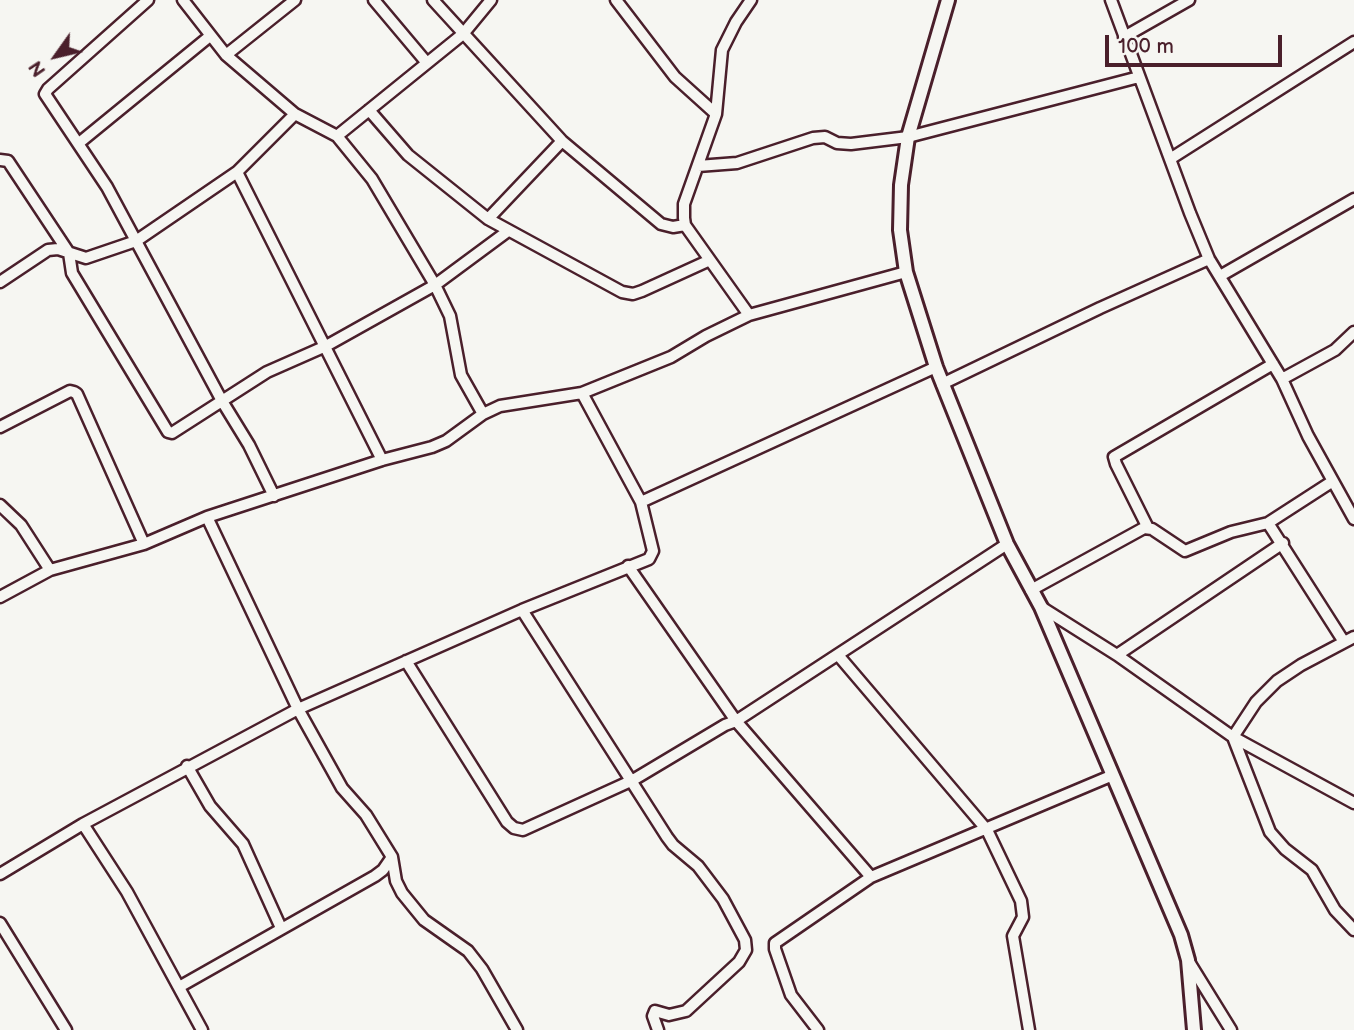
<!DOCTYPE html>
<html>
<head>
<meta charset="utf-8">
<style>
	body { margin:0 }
	#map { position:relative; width:1354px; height:1030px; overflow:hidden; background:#f6f6f2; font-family:"Balsamiq Sans",sans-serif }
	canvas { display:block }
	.north { position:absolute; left:21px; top:21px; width:70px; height:70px; -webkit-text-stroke:5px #f6f6f2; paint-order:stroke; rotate:236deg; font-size:19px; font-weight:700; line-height:28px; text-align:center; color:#4a1f2b }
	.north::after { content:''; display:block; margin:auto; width:24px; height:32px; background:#4a1f2b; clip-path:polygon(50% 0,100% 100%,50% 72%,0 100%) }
	.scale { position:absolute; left:1105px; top:35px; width:177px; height:32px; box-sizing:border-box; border:4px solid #4a1f2b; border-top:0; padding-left:9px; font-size:21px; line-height:24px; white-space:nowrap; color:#4a1f2b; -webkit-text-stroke:5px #f6f6f2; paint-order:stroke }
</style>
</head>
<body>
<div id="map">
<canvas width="1354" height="1030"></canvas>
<div class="north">N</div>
<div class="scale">100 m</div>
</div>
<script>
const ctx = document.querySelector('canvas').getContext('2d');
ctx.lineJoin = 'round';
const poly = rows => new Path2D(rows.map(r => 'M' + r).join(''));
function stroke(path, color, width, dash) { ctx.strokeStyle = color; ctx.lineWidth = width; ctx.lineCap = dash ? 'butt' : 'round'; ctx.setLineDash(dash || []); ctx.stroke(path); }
const minor = poly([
	[148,0,48,89,45,94,107,187,222,401,249,445,274,496],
	[183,0,226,55,295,114,337,136,372,179,435,285,450,316,461,375,483,414],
	[374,0,427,63],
	[433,0,562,141,661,224,673,227,685,225],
	[616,0,675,77,716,114],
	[1111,0,1190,213,1209,259,1282,379,1308,436,1354,519],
	[1124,37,1189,0],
	[226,55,295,0],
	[369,110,408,155,488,219,622,292,633,294,642,291,710,260],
	[337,136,463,34,491,0],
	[79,143,210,36],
	[1170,159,1354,42],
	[0,160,8,161,69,253,72,273,168,432,172,433,267,372,326,346,435,285,508,231],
	[698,166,737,163,813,138,825,137,837,143,851,144,908,137,1139,77],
	[237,172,382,460],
	[488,219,562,141],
	[1220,276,1354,199],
	[0,282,48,250,58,249,86,258,136,241,237,172,295,114],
	[749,315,685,225,684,218,684,204,716,114,722,50,736,22,751,0],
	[1282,379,1335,350,1354,332],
	[942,384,1100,308,1209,259],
	[582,393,641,502],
	[0,427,70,391,74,392,77,394,144,544],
	[0,505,21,525,50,570],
	[207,517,298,709,342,788,366,815,392,857,396,881,402,893,424,920,468,951,482,969,517,1030],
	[1268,523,1344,642],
	[1148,528,1116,464,1114,457,1273,364],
	[628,566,736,721,871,877],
	[1031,590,1144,528,1152,529,1185,551,1231,532,1268,523,1333,481],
	[0,597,50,570,144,544,207,517,382,460,432,447,446,441,483,414,500,406,582,393,671,357,706,336,749,315,906,272],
	[1041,607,1117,655,1233,737,1354,803],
	[522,610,667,837,673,845,698,866,723,899,745,940,746,950,739,962,686,1011,669,1015,655,1011,653,1016,658,1030],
	[1354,637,1301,665,1277,681,1256,702,1233,737,1270,832,1285,849,1312,870,1335,910,1354,930],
	[838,655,987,830,1021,901,1023,917,1013,936,1029,1030],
	[1117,655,1283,543],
	[406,661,507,822,514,828,523,830,633,780,725,725,736,721,1007,544],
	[187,766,210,806,243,844,281,928],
	[83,824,127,892,202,1030],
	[0,874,83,824,298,709,522,610,649,559,653,551,641,502,936,367],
	[0,923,66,1030],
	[1189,962,1231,1030],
	[179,987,375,876,383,870,392,857],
	[818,1030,791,995,775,949,775,943,871,877,1113,775]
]);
const tertiary = poly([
	[948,0,908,137,901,185,900,230,906,272,936,367,1007,544,1041,607,1181,935,1188,960,1194,1030]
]);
stroke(minor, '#4a1f2b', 15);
stroke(tertiary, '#4a1f2b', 18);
stroke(minor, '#f6f6f2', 10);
stroke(tertiary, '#f6f6f2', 12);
</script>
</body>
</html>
